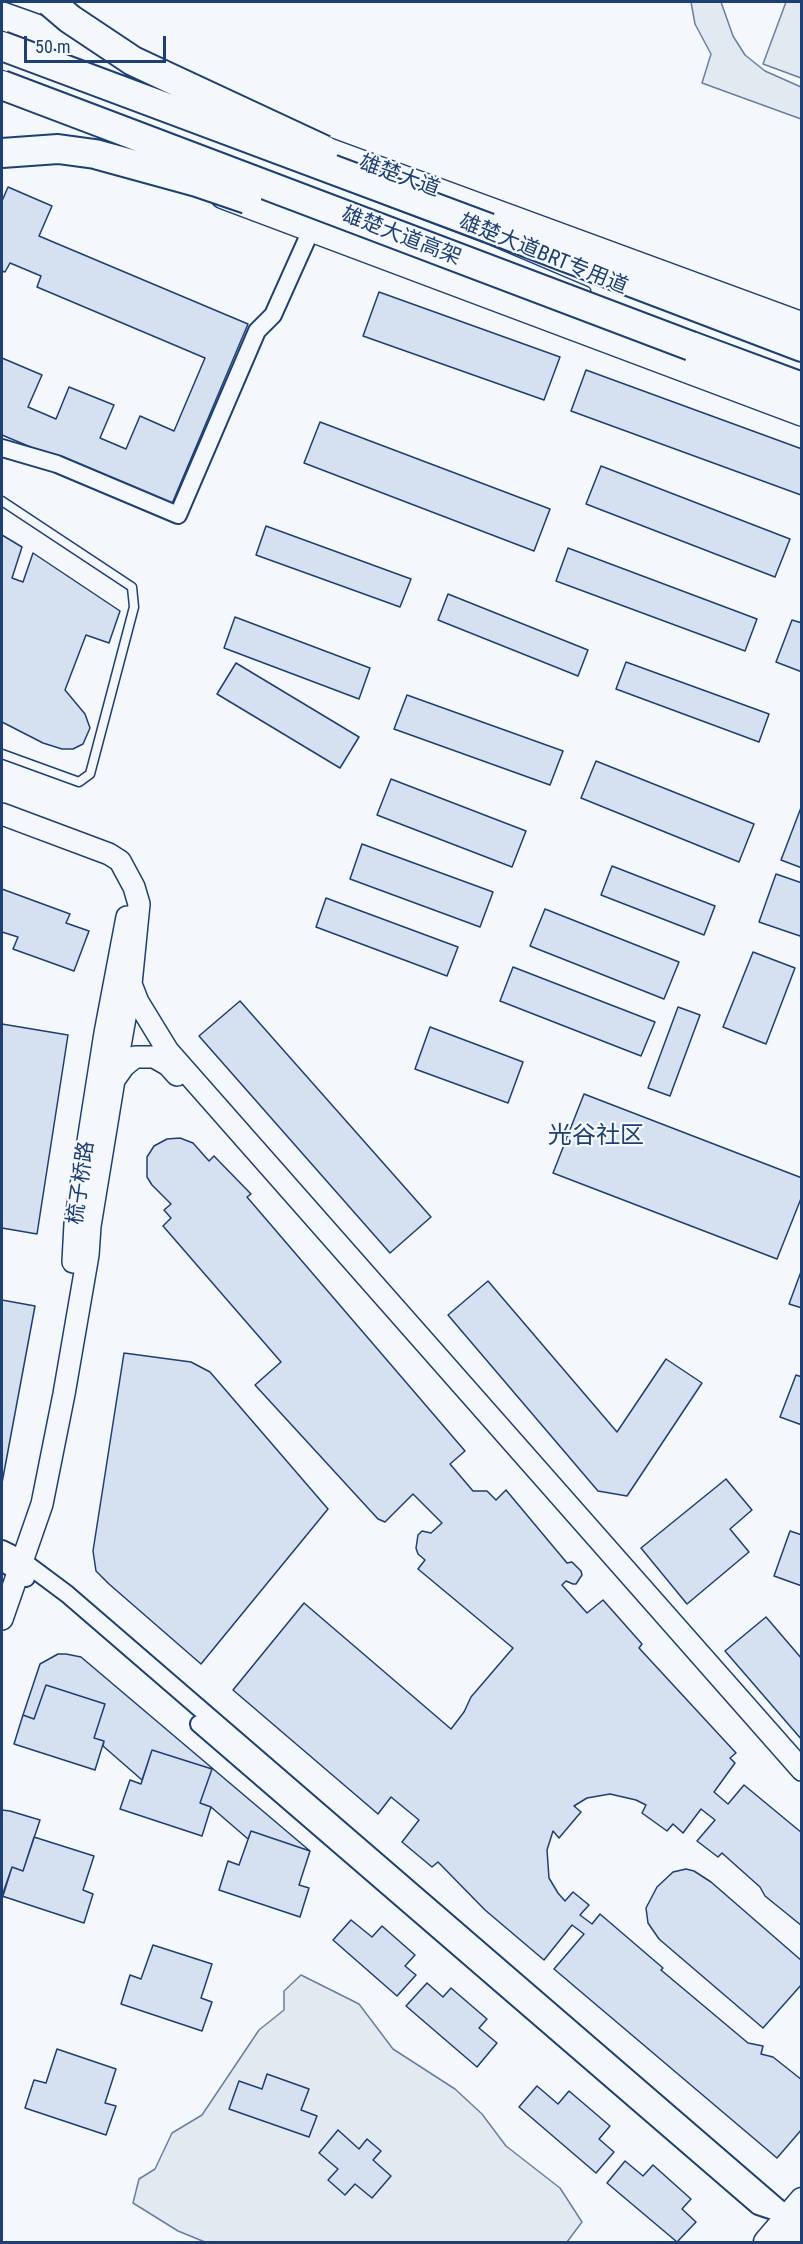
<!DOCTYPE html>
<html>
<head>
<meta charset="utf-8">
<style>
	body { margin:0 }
	#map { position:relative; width:803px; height:2244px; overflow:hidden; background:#f4f7fb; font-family:"Roboto Condensed",sans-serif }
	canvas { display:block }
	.frame { position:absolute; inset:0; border:3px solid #1d3f73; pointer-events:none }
	.scale { position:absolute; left:24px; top:36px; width:142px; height:27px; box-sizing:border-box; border:3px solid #1d3f73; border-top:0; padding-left:8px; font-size:18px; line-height:21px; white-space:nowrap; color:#1d3f73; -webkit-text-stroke:4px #f4f7fb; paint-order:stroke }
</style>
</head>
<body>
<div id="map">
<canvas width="803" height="2244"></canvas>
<div class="frame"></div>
<div class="scale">50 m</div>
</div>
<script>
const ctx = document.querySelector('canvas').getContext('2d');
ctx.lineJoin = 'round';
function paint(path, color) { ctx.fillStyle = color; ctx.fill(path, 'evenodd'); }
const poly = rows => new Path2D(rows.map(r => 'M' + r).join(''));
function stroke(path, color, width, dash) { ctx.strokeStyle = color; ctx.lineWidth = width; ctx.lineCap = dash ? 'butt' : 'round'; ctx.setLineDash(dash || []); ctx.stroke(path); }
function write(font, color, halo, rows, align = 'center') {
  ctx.font = font + ' "Roboto Condensed","Noto Sans SC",sans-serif'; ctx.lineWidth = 4.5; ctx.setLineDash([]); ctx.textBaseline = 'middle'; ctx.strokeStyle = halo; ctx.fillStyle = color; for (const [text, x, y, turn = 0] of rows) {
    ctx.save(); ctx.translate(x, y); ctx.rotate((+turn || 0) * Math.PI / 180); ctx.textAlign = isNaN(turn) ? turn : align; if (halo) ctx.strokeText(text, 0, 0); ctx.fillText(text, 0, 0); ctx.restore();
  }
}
const green = poly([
	[691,2,721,2,733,36,745,55,765,71,801,87,801,119,702,83,711,54,695,24,691,2],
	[786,2,801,2,801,78,763,64,786,2],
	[301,1975,359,2004,393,2049,455,2089,482,2114,506,2146,560,2188,582,2222,567,2242,205,2242,178,2231,133,2203,139,2179,155,2169,172,2133,202,2115,259,2030,284,2010,284,1991,301,1975]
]);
const building = poly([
	[8,187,52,206,39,236,248,324,171,506,2,435,2,358,42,375,28,407,56,419,69,387,114,405,100,438,126,449,140,416,174,431,205,358,37,287,41,276,10,263,5,272,2,271,2,201,8,187],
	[379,292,560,357,544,400,363,336,379,292],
	[586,370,802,449,801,495,571,411,586,370],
	[320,422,550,509,534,551,304,463,320,422],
	[601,466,790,539,775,577,586,504,601,466],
	[266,526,411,579,400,607,256,555,266,526],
	[2,535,22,547,12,578,23,582,33,553,120,611,109,643,86,635,65,690,85,714,90,728,83,744,73,749,62,749,43,743,2,722,2,535],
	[568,548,757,619,745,651,556,581,568,548],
	[448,594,588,650,578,676,438,620,448,594],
	[235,617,370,668,359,699,224,648,235,617],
	[792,620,802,623,802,672,776,662,792,620],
	[626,662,769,714,759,742,616,689,626,662],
	[236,663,359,737,340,768,217,694,236,663],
	[407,695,563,751,550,785,394,729,407,695],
	[596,761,754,824,739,862,581,798,596,761],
	[391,779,526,831,512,867,377,815,391,779],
	[802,805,802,868,781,860,802,805],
	[362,844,493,892,480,927,350,879,362,844],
	[612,866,715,906,704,935,601,895,612,866],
	[776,874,802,883,802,931,800,936,759,922,776,874],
	[2,889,70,914,66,923,89,931,74,971,13,949,18,937,2,932,2,889],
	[326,898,458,947,447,976,316,927,326,898],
	[545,909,679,962,664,999,530,946,545,909],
	[753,952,795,968,766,1044,723,1027,753,952],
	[513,967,655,1022,641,1056,500,1001,513,967],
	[240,1001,431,1217,390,1253,199,1036,240,1001],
	[678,1007,700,1015,670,1096,648,1088,678,1007],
	[2,1024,68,1035,37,1234,2,1228,2,1024],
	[430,1027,523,1062,508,1103,415,1069,430,1027],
	[584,1094,802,1178,802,1196,777,1259,553,1173,584,1094],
	[180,1138,193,1143,209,1161,214,1156,251,1194,247,1197,465,1451,450,1464,473,1491,487,1491,496,1500,506,1490,567,1563,572,1562,581,1571,582,1575,576,1584,573,1584,566,1581,562,1585,587,1613,603,1600,642,1644,639,1648,736,1753,730,1758,735,1763,714,1792,728,1804,744,1785,802,1833,802,1926,765,1896,760,1887,722,1853,718,1857,697,1841,715,1820,701,1809,683,1833,673,1824,667,1831,642,1813,646,1805,636,1800,610,1794,587,1798,574,1806,581,1812,559,1838,553,1831,547,1850,549,1878,558,1893,565,1901,573,1892,589,1905,580,1915,592,1924,600,1914,663,1968,661,1970,748,2043,763,2046,761,2054,773,2057,802,2080,802,2129,777,2158,554,1969,584,1934,572,1925,544,1960,485,1910,438,1862,432,1867,402,1842,419,1820,391,1797,378,1814,233,1690,304,1603,451,1729,464,1712,471,1697,513,1648,418,1569,425,1560,418,1554,416,1548,418,1535,422,1531,431,1533,442,1523,413,1494,385,1522,378,1519,255,1385,281,1362,163,1226,171,1218,164,1210,171,1204,152,1185,147,1177,147,1157,154,1146,167,1139,180,1138],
	[802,1269,802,1308,789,1304,802,1269],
	[488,1281,617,1432,666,1359,702,1383,627,1496,598,1491,448,1315,488,1281],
	[2,1300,35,1306,2,1483,2,1300],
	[124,1353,191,1362,210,1372,328,1509,201,1664,109,1584,96,1571,93,1551,124,1353],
	[796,1375,802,1377,802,1425,780,1417,796,1375],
	[726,1479,752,1510,730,1529,749,1552,687,1604,641,1548,726,1479],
	[790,1531,802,1535,802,1586,774,1576,790,1531],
	[766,1617,802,1659,802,1740,725,1651,766,1617],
	[58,1654,66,1654,81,1657,310,1851,251,1831,248,1839,211,1807,200,1803,212,1769,152,1750,142,1780,103,1746,104,1741,94,1738,105,1704,46,1685,34,1719,23,1715,40,1664,58,1654],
	[46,1685,105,1704,94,1738,104,1741,95,1770,14,1744,23,1715,34,1719,46,1685],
	[152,1750,212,1769,200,1803,211,1807,202,1836,120,1809,130,1780,141,1784,152,1750],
	[2,1810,10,1811,40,1820,23,1871,12,1867,2,1899,2,1810],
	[251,1831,310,1851,299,1885,309,1888,300,1917,219,1890,228,1861,239,1865,251,1831],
	[34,1837,94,1856,83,1890,93,1894,84,1923,2,1896,12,1867,23,1871,34,1837],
	[686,1869,694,1871,711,1882,802,1961,802,1984,763,2028,659,1939,648,1923,646,1908,657,1887,673,1872,686,1869],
	[351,1920,372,1937,382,1926,415,1955,405,1966,416,1975,397,1996,333,1940,351,1920],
	[153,1945,212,1964,201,1998,212,2002,202,2031,121,2004,130,1975,141,1979,153,1945],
	[427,1983,443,1997,451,1988,487,2019,479,2028,497,2043,477,2067,406,2006,427,1983],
	[57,2049,116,2069,105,2103,116,2106,106,2135,25,2108,34,2080,46,2083,57,2049],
	[267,2074,309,2089,301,2110,317,2116,309,2137,229,2109,239,2081,262,2089,267,2074],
	[537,2086,558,2104,569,2091,610,2126,599,2139,614,2152,596,2173,519,2107,537,2086],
	[338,2130,359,2149,367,2139,381,2151,373,2160,391,2176,372,2198,355,2184,345,2195,328,2180,338,2169,319,2153,338,2130],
	[625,2161,643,2176,653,2165,691,2199,682,2209,696,2222,677,2242,607,2183,625,2161]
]);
const service = poly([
	[2,65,487,249,586,291],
	[2,501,132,587,134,607,90,774,79,782,2,754]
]);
const minor = poly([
	[2,448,57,464,178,515,257,331,273,315,312,228],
	[2,1549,16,1556,67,1594,796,2223],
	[2,1562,26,1578],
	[199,1724,758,2206,782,2214]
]);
const tertiary = poly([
	[2,814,109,854,120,861,134,887,139,904,131,984,114,1080,90,1226,88,1255,64,1394,42,1504,2,1619],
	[131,984,138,1002,168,1051,802,1770],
	[114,1080,124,1066,135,1057,154,1057,168,1065,177,1075],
	[73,1262,75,1224,105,1033,127,917]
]);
const secondary = poly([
	[2,138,14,137,53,141],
	[766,2242,802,2200],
	[794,2242,802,2234]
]);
const primary = poly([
	[2,16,47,32,141,77],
	[2,111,98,148],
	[304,143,802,326],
	[224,195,802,412]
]);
const trunk = poly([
	[489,228,802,347],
	[691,346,802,387]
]);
const trunkBridge = poly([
	[50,2,70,19,133,61,324,150],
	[2,46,489,228],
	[2,85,691,346],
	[2,153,58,149,95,154,197,182,247,199]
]);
const streetNames = [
	["雄楚大道",399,177,20],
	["雄楚大道高架",401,237,21],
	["雄楚大道BRT专用道",543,255,22],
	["梳子桥路",82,1183,-82]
];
const quarterNames = [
	["光谷社区",596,1137]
];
paint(green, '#e3e9f0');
stroke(green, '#687fa3', 1.5);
paint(building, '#d5e0f0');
stroke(building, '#1d3f73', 1.5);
stroke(service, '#1d3f73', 11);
stroke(minor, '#1d3f73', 20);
stroke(tertiary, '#1d3f73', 24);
stroke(secondary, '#1d3f73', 27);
stroke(primary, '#1d3f73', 30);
stroke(trunk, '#1d3f73', 32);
stroke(service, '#f4f7fb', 8);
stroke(minor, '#f4f7fb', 16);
stroke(tertiary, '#f4f7fb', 21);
stroke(secondary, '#f4f7fb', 24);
stroke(primary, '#f4f7fb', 27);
stroke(trunk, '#f4f7fb', 28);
stroke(trunkBridge, '#1d3f73', 32, []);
stroke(trunkBridge, '#f4f7fb', 28);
write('21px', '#1d3f73', '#f4f7fb', streetNames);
write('24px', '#1d3f73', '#f4f7fb', quarterNames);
</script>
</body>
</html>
